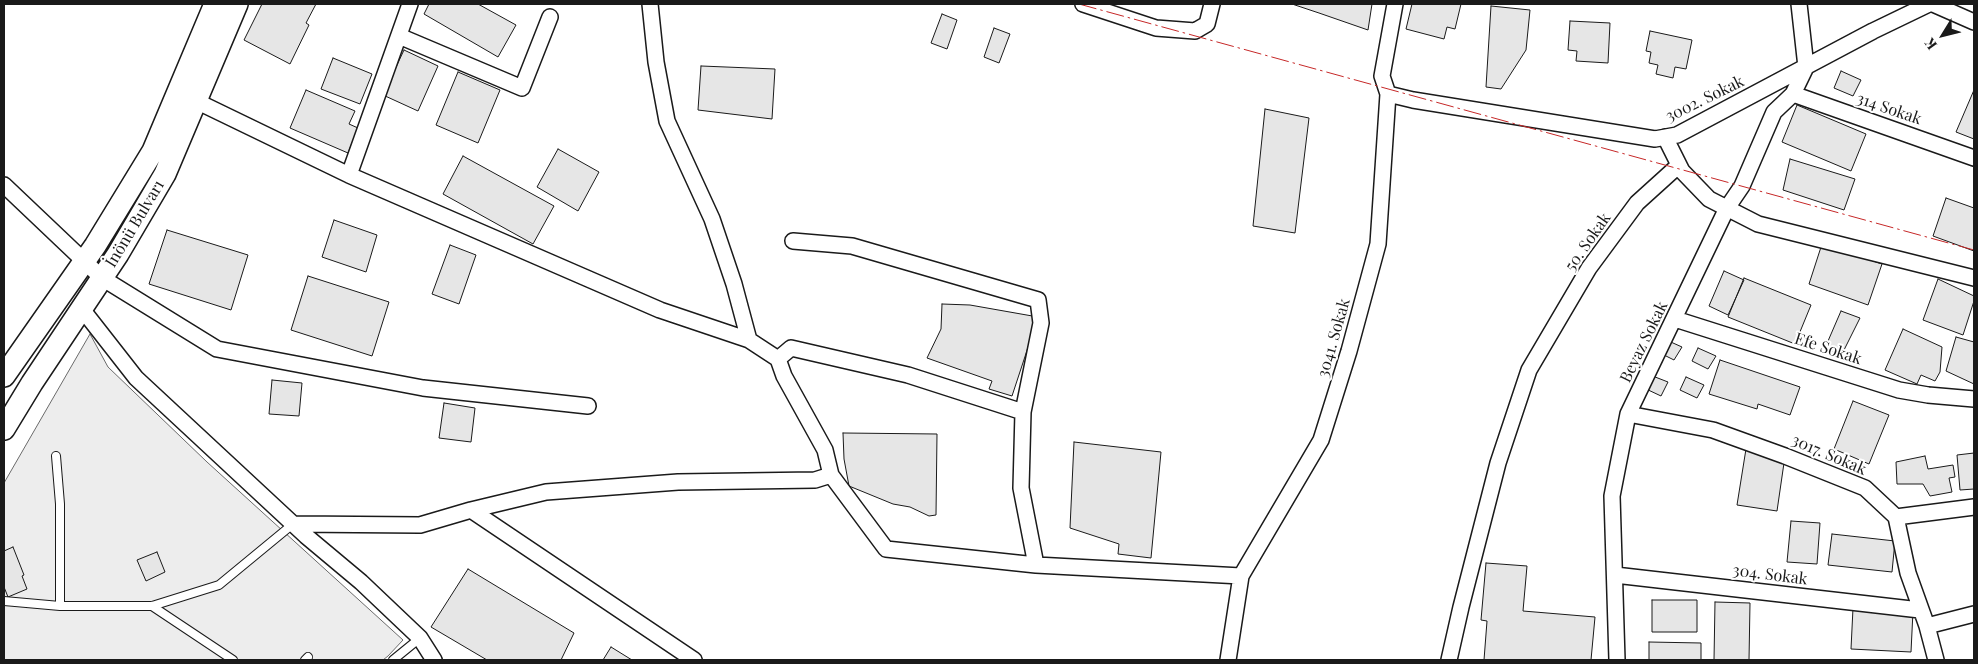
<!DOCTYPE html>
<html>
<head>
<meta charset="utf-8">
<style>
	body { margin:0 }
	#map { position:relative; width:1978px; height:664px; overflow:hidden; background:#fff; font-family:"Playfair Display",serif }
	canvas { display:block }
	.frame { position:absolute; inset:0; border:5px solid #1a1a1a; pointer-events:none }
	.north { position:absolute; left:1918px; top:10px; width:50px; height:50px; -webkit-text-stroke:4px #fff; paint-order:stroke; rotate:234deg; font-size:14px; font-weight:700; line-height:20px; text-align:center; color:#1a1a1a }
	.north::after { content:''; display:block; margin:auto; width:18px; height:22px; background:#1a1a1a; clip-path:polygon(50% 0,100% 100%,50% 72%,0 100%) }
</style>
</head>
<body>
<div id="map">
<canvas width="1978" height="664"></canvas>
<div class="frame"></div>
<div class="north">K</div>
</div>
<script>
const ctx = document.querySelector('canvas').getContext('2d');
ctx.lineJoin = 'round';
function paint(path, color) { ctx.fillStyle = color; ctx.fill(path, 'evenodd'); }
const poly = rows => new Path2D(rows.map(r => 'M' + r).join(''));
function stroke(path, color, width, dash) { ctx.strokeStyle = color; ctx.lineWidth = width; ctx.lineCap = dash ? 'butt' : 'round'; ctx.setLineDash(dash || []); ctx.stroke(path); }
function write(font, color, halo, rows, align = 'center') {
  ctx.font = font + ' "Playfair Display",serif'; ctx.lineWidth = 4; ctx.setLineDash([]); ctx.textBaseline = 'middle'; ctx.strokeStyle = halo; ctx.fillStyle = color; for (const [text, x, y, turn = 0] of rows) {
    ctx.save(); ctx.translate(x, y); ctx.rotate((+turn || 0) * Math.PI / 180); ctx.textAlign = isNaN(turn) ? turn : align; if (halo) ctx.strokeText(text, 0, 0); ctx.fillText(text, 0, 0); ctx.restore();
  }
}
const built = poly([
	[90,334,108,367,207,462,403,640,388,656,383,660,4,660,4,483,90,334]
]);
const building = poly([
	[262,4,316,4,306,23,309,25,290,64,244,40,262,4],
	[429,4,478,4,516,25,498,57,424,14,429,4],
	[1292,4,1372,4,1368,30,1319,13,1292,4],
	[1412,4,1461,4,1455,29,1447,27,1444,39,1406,29,1412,4],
	[1491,6,1530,10,1526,50,1501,89,1486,87,1491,6],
	[942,14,957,20,947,49,931,43,942,14],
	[1570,21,1610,23,1608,63,1576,61,1577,51,1568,50,1570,21],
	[994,28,1010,34,999,63,984,57,994,28],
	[1650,31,1692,40,1686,69,1675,67,1673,78,1656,74,1658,65,1649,63,1651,52,1646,51,1650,31],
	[404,50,438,66,418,111,383,95,404,50],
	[333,58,372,74,360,104,321,89,333,58],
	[701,66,775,69,772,119,698,110,701,66],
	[1841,71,1861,80,1853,96,1834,88,1841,71],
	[458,72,500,90,478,143,436,125,458,72],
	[306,90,355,111,349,124,358,128,348,153,290,128,306,90],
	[1974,90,1974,139,1956,132,1974,90],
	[1797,105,1866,134,1851,171,1782,142,1797,105],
	[1265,109,1309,118,1295,233,1253,226,1265,109],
	[558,149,599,172,578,211,537,187,558,149],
	[463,156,554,206,533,244,443,194,463,156],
	[1790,159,1855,179,1844,210,1783,190,1790,159],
	[1946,198,1974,208,1974,251,1933,236,1946,198],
	[334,220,377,235,366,272,322,257,334,220],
	[167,230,248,255,231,310,149,284,167,230],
	[1822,244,1882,264,1868,305,1809,284,1822,244],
	[450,245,476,255,459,304,432,294,450,245],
	[1724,271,1744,280,1728,315,1709,306,1724,271],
	[308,276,389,302,372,356,291,330,308,276],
	[1744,278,1811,305,1795,344,1728,317,1744,278],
	[1938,279,1974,296,1974,301,1963,335,1923,320,1938,279],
	[942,304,970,305,1038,317,1012,396,989,389,992,381,927,358,941,329,942,304],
	[1841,311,1860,318,1841,356,1825,348,1841,311],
	[1903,329,1942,347,1940,372,1935,381,1921,375,1917,384,1885,370,1903,329],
	[1956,337,1974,342,1974,384,1946,371,1956,337],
	[1664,339,1682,347,1674,360,1658,352,1664,339],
	[1698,348,1716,356,1708,369,1692,361,1698,348],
	[1720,360,1800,387,1790,415,1758,404,1757,409,1709,394,1720,360],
	[1650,375,1668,382,1661,396,1644,388,1650,375],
	[1686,377,1704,385,1697,398,1680,390,1686,377],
	[272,380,302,383,299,416,269,414,272,380],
	[1853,401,1889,415,1869,464,1834,449,1853,401],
	[444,403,475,408,471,442,439,438,444,403],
	[843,433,937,434,936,515,929,516,910,507,893,504,849,486,844,459,843,433],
	[1074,442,1161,452,1151,558,1118,554,1119,544,1070,528,1074,442],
	[1746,449,1785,456,1777,511,1737,505,1746,449],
	[1974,453,1974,489,1960,490,1957,455,1974,453],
	[1925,456,1928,469,1953,465,1955,477,1949,478,1952,492,1930,496,1923,484,1897,484,1896,462,1925,456],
	[1791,521,1820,523,1817,564,1787,562,1791,521],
	[1832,534,1895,541,1892,572,1828,565,1832,534],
	[13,547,24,575,22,576,27,589,8,597,4,587,4,551,13,547],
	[157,552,165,572,146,581,137,560,157,552],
	[1486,563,1527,566,1523,611,1595,617,1591,660,1484,660,1487,621,1481,620,1486,563],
	[468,569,574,633,561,660,487,660,431,627,468,569],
	[1652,600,1697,600,1697,632,1652,632,1652,600],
	[1715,602,1750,603,1749,660,1714,660,1715,602],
	[1853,608,1913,611,1911,652,1851,649,1853,608],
	[1649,642,1701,643,1701,660,1649,660,1649,642],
	[611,647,632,660,603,660,611,647]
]);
const service = poly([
	[56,456,60,504,60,606],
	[4,601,60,606,152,606,219,585,293,524],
	[152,606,233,660],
	[305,660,308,657],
	[393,660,420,638]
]);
const minor = poly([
	[650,4,656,62,667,121,712,219,734,284,749,340],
	[1083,4,1156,28,1195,31,1207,24,1212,4],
	[1933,4,1974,22],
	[399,36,522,88,550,17],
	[1388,94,1413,100,1655,139,1677,135,1873,31,1929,4],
	[1793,94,1974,158],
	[196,101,349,175,660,310,749,340,778,359,791,348,908,375,1023,412],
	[1665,137,1682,171,1709,199,1758,224,1974,278],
	[349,175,410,4],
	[4,185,102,278,217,349,423,388,588,406],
	[793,241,852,246,1038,300,1041,323,1023,412,1021,488,1036,565],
	[82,309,136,378,306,536,361,582,420,638,434,660],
	[1675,319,1899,390,1928,395,1974,399],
	[778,359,784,376,825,450,831,475,886,549,1036,565,1241,576],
	[1628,414,1713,430,1785,456,1865,488,1896,517,1908,573,1927,626,1936,660],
	[471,510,694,660],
	[1896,517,1974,507],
	[293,524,420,525,471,510,546,492,678,482,815,480,831,475],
	[1615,575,1920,610],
	[1927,626,1974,614],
	[1228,660,1241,576,1321,440,1349,351,1378,244,1388,94,1382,76,1395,4],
	[1449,660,1461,607,1498,463,1529,370,1589,268,1637,203,1679,165],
	[1617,660,1612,496,1628,414,1727,208,1742,186,1774,112,1793,94,1806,67,1799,4]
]);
const secondary = poly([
	[4,376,95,246,153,151,215,4],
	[4,429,32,383,118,254,165,174,237,4]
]);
const power = poly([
	[1079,4,1974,250]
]);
const streetNames = [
	["3002. Sokak",1705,99,-26],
	["314 Sokak",1889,109,19],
	["İnönü Bulvarı",135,224,-59],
	["50. Sokak",1588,242,-55],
	["3041. Sokak",1334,338,-74],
	["Beyaz Sokak",1644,342,-64],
	["Efe Sokak",1828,349,18],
	["3017. Sokak",1829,455,23],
	["304. Sokak",1770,575,7]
];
paint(built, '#ededed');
stroke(built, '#6a6a6a', 1);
paint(building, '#e6e6e6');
stroke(building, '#1a1a1a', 1);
stroke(service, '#1a1a1a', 10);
stroke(minor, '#1a1a1a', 18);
stroke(secondary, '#1a1a1a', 24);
stroke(service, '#fff', 8);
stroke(minor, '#fff', 15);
stroke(secondary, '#fff', 21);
stroke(power, '#c62828', 1, [18, 4, 2.5, 4]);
write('16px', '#1a1a1a', '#fff', streetNames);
</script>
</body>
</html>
